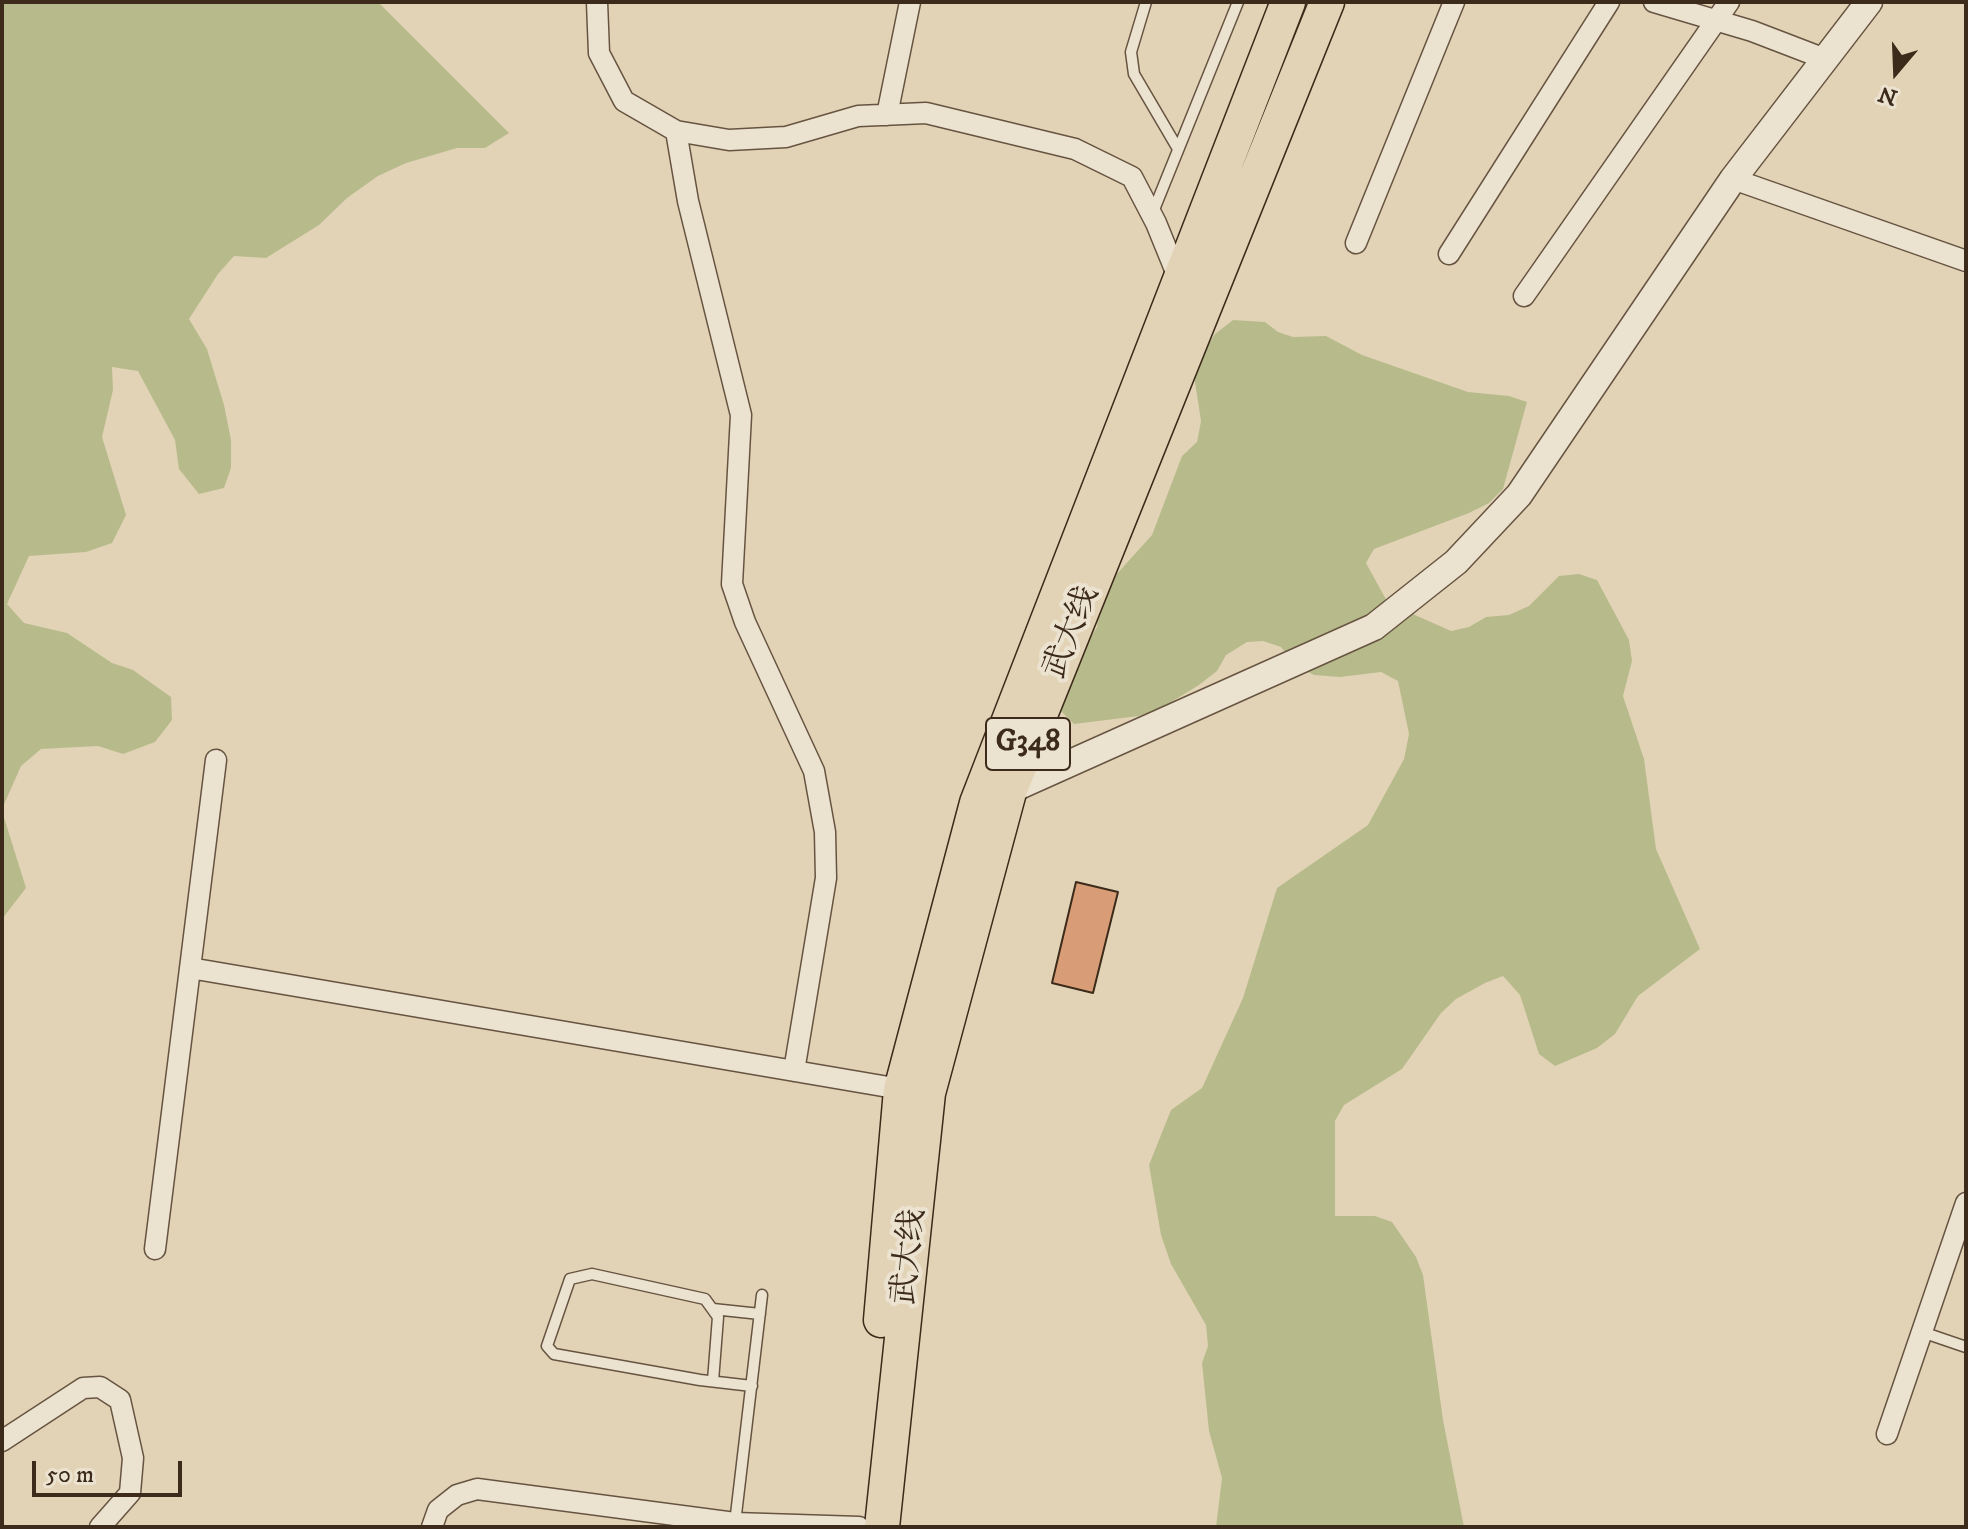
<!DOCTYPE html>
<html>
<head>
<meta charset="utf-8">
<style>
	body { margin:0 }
	#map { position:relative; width:1968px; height:1529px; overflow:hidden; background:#e2d3b6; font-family:"IM FELL DW Pica",serif }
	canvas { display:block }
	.frame { position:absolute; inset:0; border:4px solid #3c2a1a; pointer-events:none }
	.north { position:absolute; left:1856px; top:32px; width:80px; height:80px; -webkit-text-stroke:6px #ece2d0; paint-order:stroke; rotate:199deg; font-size:22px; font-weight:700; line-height:32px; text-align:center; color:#3c2a1a }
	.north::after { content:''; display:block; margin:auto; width:28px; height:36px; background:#3c2a1a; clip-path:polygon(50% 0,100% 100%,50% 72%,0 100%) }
	.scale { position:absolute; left:32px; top:1461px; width:150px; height:36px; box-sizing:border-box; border:4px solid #3c2a1a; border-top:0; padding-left:10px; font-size:24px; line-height:28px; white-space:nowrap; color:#3c2a1a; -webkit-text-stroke:6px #ece2d0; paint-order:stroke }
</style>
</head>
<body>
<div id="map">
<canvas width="1968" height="1529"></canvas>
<div class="frame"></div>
<div class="north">N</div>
<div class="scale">50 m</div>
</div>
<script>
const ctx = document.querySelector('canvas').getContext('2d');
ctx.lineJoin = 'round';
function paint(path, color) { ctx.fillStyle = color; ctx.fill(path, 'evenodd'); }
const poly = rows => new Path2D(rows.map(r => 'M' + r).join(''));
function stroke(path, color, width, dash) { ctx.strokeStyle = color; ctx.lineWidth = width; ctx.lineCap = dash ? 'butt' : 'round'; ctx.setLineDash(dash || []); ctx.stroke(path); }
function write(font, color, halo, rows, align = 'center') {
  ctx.font = font + ' "IM FELL DW Pica","Noto Serif SC",serif'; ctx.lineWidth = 8; ctx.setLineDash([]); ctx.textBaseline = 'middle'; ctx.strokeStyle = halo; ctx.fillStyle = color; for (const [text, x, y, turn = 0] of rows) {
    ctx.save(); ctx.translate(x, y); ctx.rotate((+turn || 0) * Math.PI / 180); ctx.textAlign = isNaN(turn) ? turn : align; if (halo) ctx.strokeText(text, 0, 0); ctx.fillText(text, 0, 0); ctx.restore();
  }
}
const green = poly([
	[2,2,378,2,509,133,485,148,457,148,406,163,378,176,347,198,319,225,266,258,234,256,218,274,189,319,207,349,224,405,231,440,231,468,224,488,199,494,179,469,175,440,138,371,112,367,113,390,102,437,126,515,112,543,86,552,29,556,7,604,24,623,67,633,112,663,133,670,171,697,172,720,155,742,123,754,98,746,41,749,21,766,2,809],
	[1233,320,1265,322,1278,332,1293,337,1326,336,1362,355,1468,392,1509,396,1527,402,1503,489,1489,503,1469,513,1374,549,1366,563,1388,603,1451,631,1469,627,1486,617,1509,615,1529,606,1559,576,1579,574,1597,580,1629,640,1632,661,1623,696,1644,759,1656,849,1700,949,1638,996,1615,1034,1597,1048,1555,1066,1539,1054,1520,995,1503,976,1485,983,1456,999,1441,1013,1402,1069,1344,1105,1335,1121,1335,1216,1375,1216,1392,1222,1416,1257,1423,1275,1443,1420,1464,1527,1216,1527,1222,1478,1209,1431,1202,1363,1208,1346,1206,1325,1171,1264,1161,1235,1149,1165,1171,1110,1202,1088,1243,998,1277,888,1368,825,1404,759,1409,734,1398,681,1381,672,1340,677,1314,675,1295,665,1281,647,1263,641,1247,642,1226,655,1217,671,1199,685,1158,710,1139,716,1074,724,1059,709,1074,665,1097,627,1099,605,1105,587,1152,535,1182,456,1197,442,1201,421,1193,369,1215,334],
	[2,811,26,888,2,919]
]);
const building = poly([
	[1076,882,1118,892,1093,993,1052,983,1076,882]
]);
const service = poly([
	[1146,2,1131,52,1134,74,1178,149],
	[1153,212,1238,2],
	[713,1309,760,1314],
	[1922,1332,1966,1347],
	[713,1381,718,1317,705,1299,592,1274,570,1279,547,1346,554,1354,700,1380,752,1386],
	[735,1523,762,1295]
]);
const minor = poly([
	[597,2,599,53,624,101,676,131,729,140,786,137,858,116,926,113,1075,149,1132,177,1156,223,1178,277],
	[1654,2,1752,31,1825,59],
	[887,115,910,2],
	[676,131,688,201,741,415,732,584,745,622,814,771,825,832,826,878,794,1071],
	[1733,179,1966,261],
	[1356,243,1454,2],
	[1449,254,1609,2],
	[1524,296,1729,2],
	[190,968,912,1091],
	[155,1249,216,760],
	[1887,1434,1966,1203],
	[2,1441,83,1388,100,1387,120,1400,133,1458,130,1493,100,1527],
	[432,1527,438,1510,457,1495,477,1489,735,1523,859,1527]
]);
const tertiary = poly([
	[999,795,1374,627,1456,562,1519,495,1733,179,1869,2]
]);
const trunk = poly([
	[881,1320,901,1090,977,803,1288,2],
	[882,1527,928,1093,1009,792,1327,2]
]);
const shields = [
	[1028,744,84]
];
const shieldNames = [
	["G348",1028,744]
];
const streetNames = [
	["武大线",1073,633,-68],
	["武大线",911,1257,-84]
];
paint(green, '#b7bb8b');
paint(building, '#d89d76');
stroke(building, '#3c2a1a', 2);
stroke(service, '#665441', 13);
stroke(minor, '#665441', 23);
stroke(tertiary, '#665441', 29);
stroke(trunk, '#3c2a1a', 37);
stroke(service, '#ece2d0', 10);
stroke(minor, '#ece2d0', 20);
stroke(tertiary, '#ece2d0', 26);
stroke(trunk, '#e2d3b6', 34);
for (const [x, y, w] of shields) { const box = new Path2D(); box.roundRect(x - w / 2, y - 26, w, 52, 6); ctx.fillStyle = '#ece2d0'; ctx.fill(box); stroke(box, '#3c2a1a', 2); }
write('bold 30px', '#3c2a1a', null, shieldNames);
write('32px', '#3c2a1a', '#ece2d0', streetNames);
</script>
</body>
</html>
